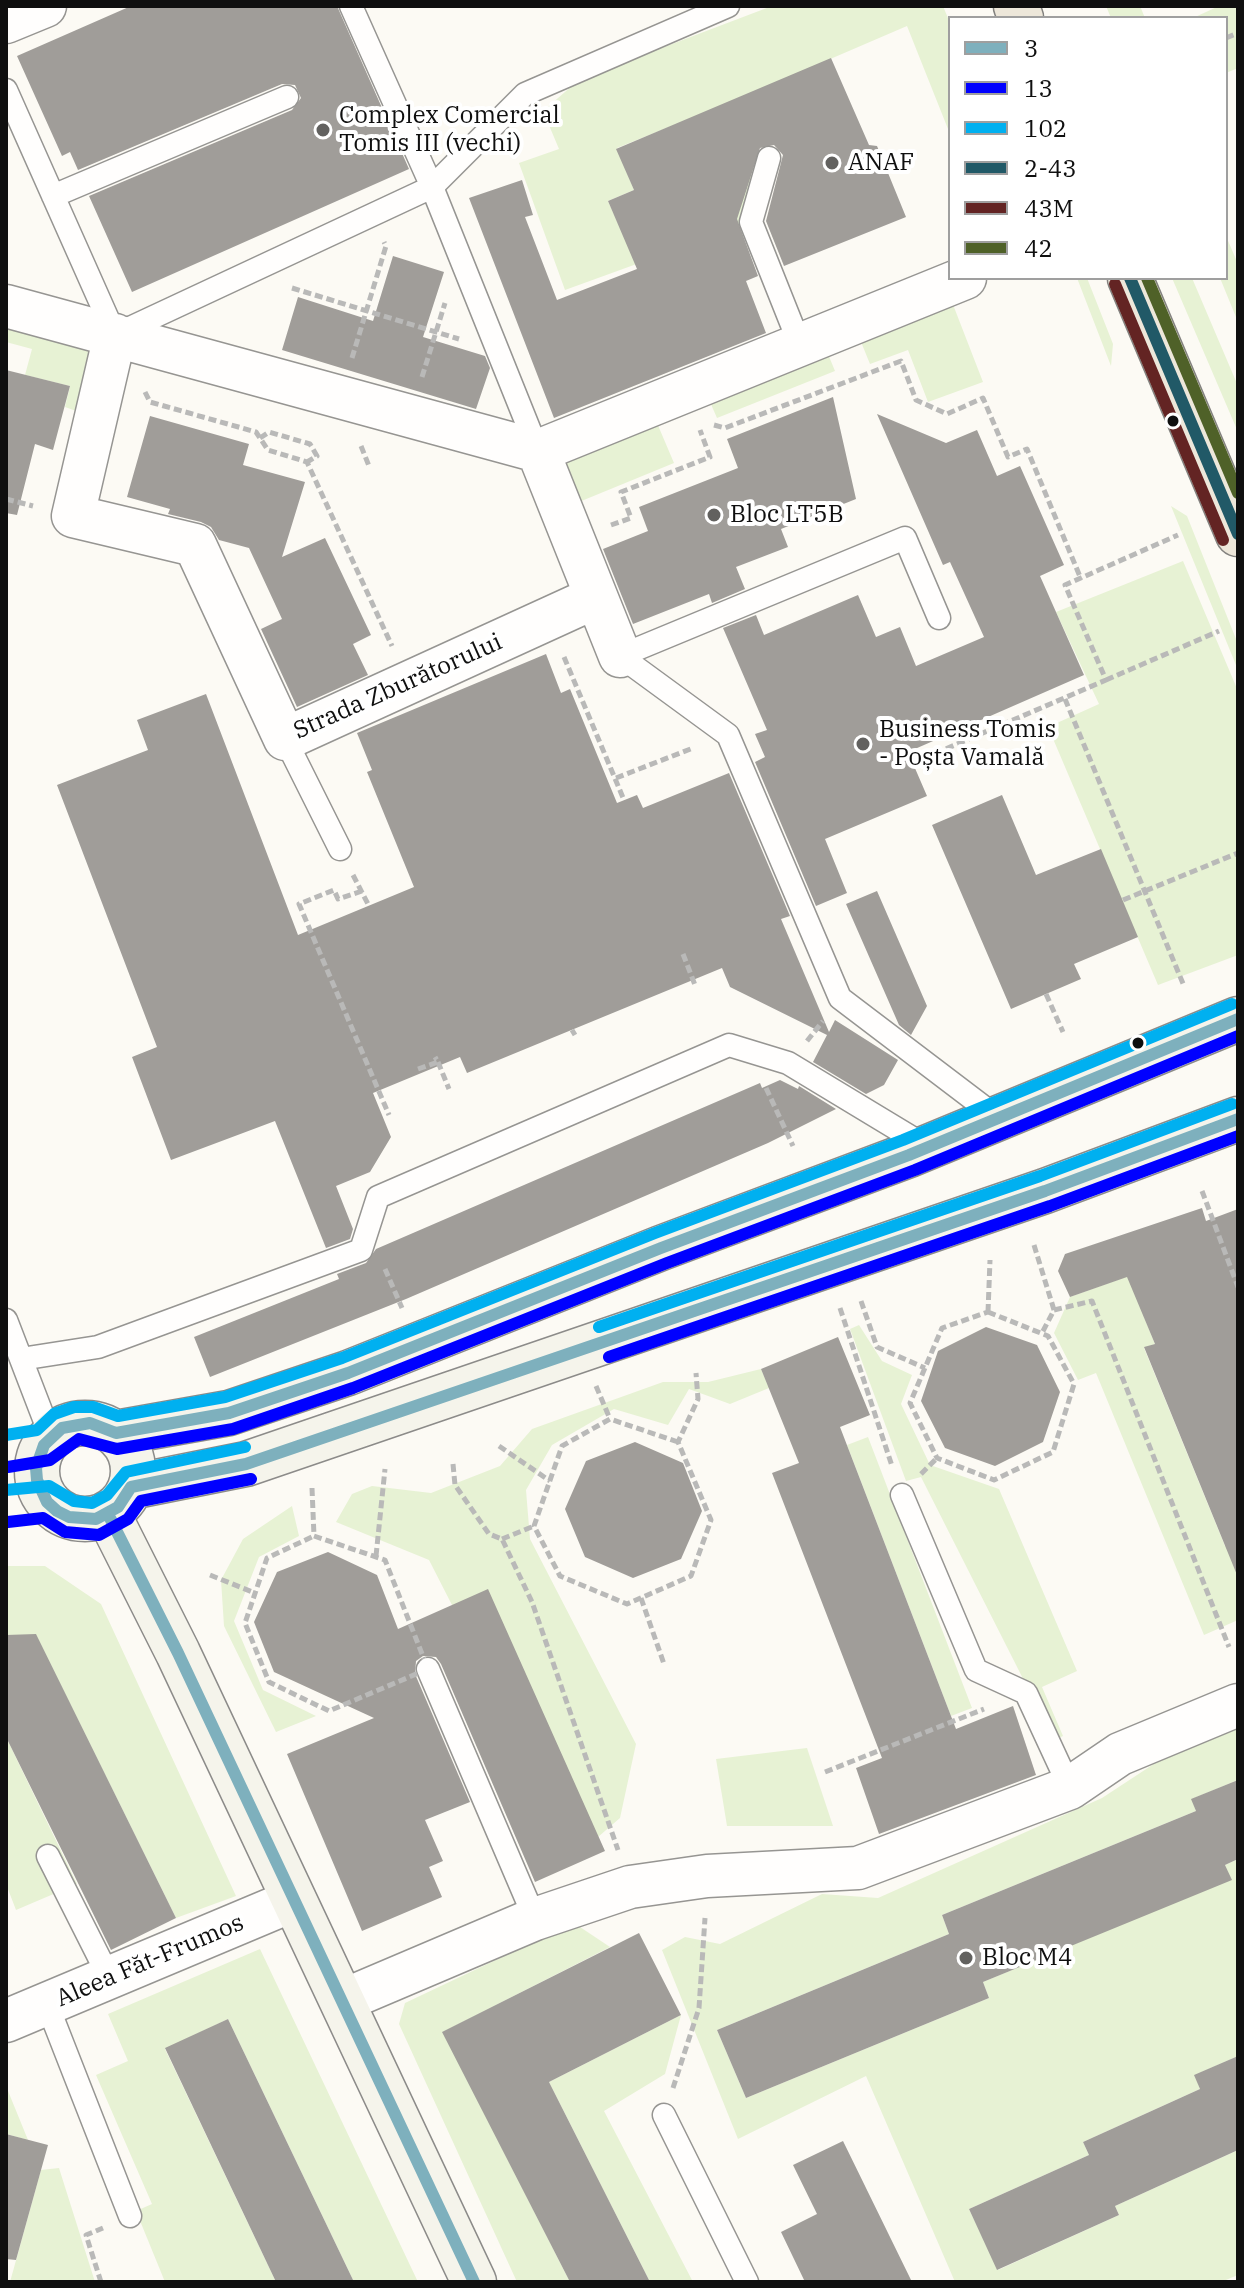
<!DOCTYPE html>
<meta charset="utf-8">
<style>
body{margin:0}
#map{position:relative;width:1244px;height:2288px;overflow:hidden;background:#fcfaf4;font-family:"IBM Plex Serif",serif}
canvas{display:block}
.frame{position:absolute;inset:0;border:8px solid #0f0f0f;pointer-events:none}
.legend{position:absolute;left:948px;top:16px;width:280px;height:264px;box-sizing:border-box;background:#fff;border:2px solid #9f9f9f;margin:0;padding:10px 14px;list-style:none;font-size:24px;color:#0f0f0f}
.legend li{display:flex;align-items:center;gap:16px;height:40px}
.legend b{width:40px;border:2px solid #9f9f9f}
</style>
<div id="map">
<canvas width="1244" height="2288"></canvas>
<div class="frame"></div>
<ul class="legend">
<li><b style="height:10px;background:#7eb0bd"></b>3</li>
<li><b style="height:10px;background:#00f"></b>13</li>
<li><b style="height:10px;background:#00b0f0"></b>102</li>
<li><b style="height:10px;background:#215967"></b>2-43</li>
<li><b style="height:10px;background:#632423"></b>43M</li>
<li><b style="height:10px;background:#4f6128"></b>42</li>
</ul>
</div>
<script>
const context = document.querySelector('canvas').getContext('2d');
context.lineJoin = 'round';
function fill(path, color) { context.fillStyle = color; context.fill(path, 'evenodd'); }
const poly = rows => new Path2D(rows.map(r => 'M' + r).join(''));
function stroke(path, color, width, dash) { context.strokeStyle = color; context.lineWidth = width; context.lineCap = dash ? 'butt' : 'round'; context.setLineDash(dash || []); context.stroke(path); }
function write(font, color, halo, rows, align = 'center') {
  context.font = font + ' "IBM Plex Serif",serif'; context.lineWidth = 8; context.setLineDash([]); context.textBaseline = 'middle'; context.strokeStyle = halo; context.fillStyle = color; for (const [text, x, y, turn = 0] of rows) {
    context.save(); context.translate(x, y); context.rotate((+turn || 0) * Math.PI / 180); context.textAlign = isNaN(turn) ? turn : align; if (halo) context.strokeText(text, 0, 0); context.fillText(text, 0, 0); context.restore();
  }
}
const green = poly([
 [772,6,943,6,950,23,950,134,907,26,721,106,752,178,744,225,565,290,519,163,559,149,543,111,580,79],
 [689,119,621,230,608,201,634,190,617,148],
 [1106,6,1140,6,1145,18,1111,18],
 [1219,6,1238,6,1238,68,1226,73,1226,18,1193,18],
 [1226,236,1238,264,1238,322,1220,278,1226,278],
 [1077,278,1087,278,1113,344,1111,366],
 [1172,278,1192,278,1238,386,1238,432],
 [952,302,983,382,928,402,908,350,870,364,859,337],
 [6,322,82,341,92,358,79,412,65,407,70,386,25,375,32,349,6,342],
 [828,354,835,371,717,418,710,402],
 [657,423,674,463,579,502,562,461],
 [1171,506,1187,516,1238,644,1238,670],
 [1183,561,1238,691,1238,955,1158,985,1048,727,1099,704,1056,612],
 [1238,1236,1238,1360,1220,1317,1144,1317,1155,1344,1144,1348,1225,1546,1236,1542,1238,1548,1238,1620,1204,1635,1096,1373,1078,1380,1054,1333,1070,1297],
 [859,1325,882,1361,912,1375,901,1404,930,1465,999,1489,1077,1671,1042,1687,1063,1736,1054,1740,921,1477,906,1481,850,1329],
 [761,1369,769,1388,730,1404,689,1389,668,1425,614,1409,552,1445,526,1490,530,1539,636,1744,620,1818,598,1837,452,1605,429,1560,336,1522,352,1494,372,1486,431,1493,500,1466,532,1429,663,1382,708,1382],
 [868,1437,972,1708,951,1716,847,1445],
 [292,1506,299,1536,259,1557,234,1621,263,1690,316,1716,276,1732,224,1626,221,1580,243,1539],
 [6,1566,45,1566,101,1604,236,1896,176,1918,36,1635,6,1635],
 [1238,1727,1238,1780,1192,1799,1196,1811,942,1915,949,1934,717,2030,746,2098,989,1998,983,1982,1231,1879,1225,1865,1238,1859,1238,2056,1195,2075,1200,2089,1083,2142,1089,2155,969,2209,998,2270,1119,2215,1115,2206,1236,2151,1238,2132,1238,2275,1221,2282,955,2282,866,2076,738,2139,662,1950,685,1937,720,1944,822,1894,878,1898,1102,1798,1166,1756],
 [6,1737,77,1884,16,1910,6,1884],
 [807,1748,833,1826,727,1826,716,1759],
 [574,1923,610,1947,443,2032,570,2282,517,2282,399,2024,405,2003],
 [260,1949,418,2282,354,2282,228,2019,165,2049,276,2282,165,2282,136,2211,152,2204,96,2075,128,2061,108,2014],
 [681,2015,665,2074,604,2111,693,2282,650,2282,549,2082],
 [6,2086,28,2140,6,2134],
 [59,2168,95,2282,10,2282,41,2170]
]);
const building = poly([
 [131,6,337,6,409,169,132,292,89,196,292,110,301,98,295,85,282,84,78,170,70,152,62,156,17,56],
 [831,58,869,145,877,146,906,217,784,266,766,221,783,155,774,145,760,148,737,219,758,276,746,281,766,333,554,418,469,198,522,180,533,215,525,217,557,300,637,269,608,201,634,190,616,149],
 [393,256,444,272,423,337,485,356,490,368,476,409,282,350,298,297,373,321],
 [6,370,70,386,53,450,35,444,17,515,6,513],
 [833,397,856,499,781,529,788,547,736,567,745,589,712,603,709,594,633,624,603,549,648,531,639,507,738,468,727,439],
 [877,414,946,443,977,430,997,476,1020,466,1064,565,1040,576,1084,675,908,752,927,796,825,839,847,893,816,906,755,762,765,757,755,734,767,730,723,628,756,615,764,635,858,595,876,637,900,627,916,666,984,637,950,562,943,565],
 [150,416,249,444,243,465,305,482,282,557,325,538,371,635,353,644,368,675,297,707,261,629,282,619,249,548,219,540,211,527,201,522,168,514,170,509,127,497],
 [546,654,561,693,570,689,617,803,637,795,643,808,729,773,790,916,781,919,829,1032,835,1020,898,1060,884,1085,866,1094,813,1062,827,1035,730,987,722,968,467,1073,460,1057,373,1093,391,1137,370,1172,336,1186,353,1229,350,1239,326,1248,275,1121,171,1160,132,1057,157,1047,57,785,148,750,137,720,206,694,298,935,414,887,367,772,372,770,357,733],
 [1002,795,1036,875,1101,849,1138,937,1074,964,1081,979,1011,1009,932,825],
 [877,891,927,1006,911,1035,899,1025,846,904],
 [780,1080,798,1089,799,1086,836,1109,768,1143,406,1299,210,1377,194,1337,339,1279,337,1274,366,1263,376,1249,760,1083,762,1088],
 [1202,1208,1206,1221,1238,1209,1237,1575,1144,1347,1155,1344,1127,1277,1070,1297,1058,1271,1065,1254],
 [986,1327,1037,1345,1060,1392,1043,1442,995,1466,945,1448,921,1401,938,1351],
 [838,1337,870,1415,840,1427,956,1729,1013,1706,1036,1775,879,1834,856,1768,882,1758,772,1473,799,1463,761,1369],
 [635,1442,683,1463,702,1511,681,1559,633,1578,585,1557,565,1509,586,1461],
 [328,1552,377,1575,398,1629,488,1589,605,1851,535,1882,441,1664,436,1657,423,1656,416,1661,415,1674,470,1802,425,1820,443,1861,429,1867,442,1897,362,1931,287,1754,374,1718,274,1672,254,1622,277,1572],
 [36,1634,176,1918,111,1950,6,1737,6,1635],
 [1238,1780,1238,1859,1225,1865,1232,1880,983,1982,989,1998,746,2098,717,2030,949,1934,942,1915,1196,1811,1191,1799],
 [639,1933,681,2015,549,2082,650,2282,570,2282,442,2032],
 [228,2019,354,2282,276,2282,165,2048],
 [1238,2056,1238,2150,1115,2206,1119,2215,997,2270,969,2209,1089,2155,1083,2142,1200,2089,1194,2075],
 [6,2134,48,2145,16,2260,6,2259],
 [843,2141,912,2282,805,2282,781,2232,817,2214,793,2165]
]);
const path = poly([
 [1226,38,1238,33],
 [292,288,459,339],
 [352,358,386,246,384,242],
 [422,377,445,303],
 [145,392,150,402,256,432,268,450,307,462,392,646],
 [714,425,725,428,901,361,916,400,947,414,983,398,1008,457,1027,449,1081,579],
 [260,438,269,432,310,444,317,456,307,462],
 [361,446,369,466],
 [6,499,33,506],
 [611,525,631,518,621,492,710,457,700,430],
 [564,657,624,800],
 [1106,680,1219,631],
 [1065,699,1184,986],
 [913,763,1106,680,1065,585,1178,535],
 [616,778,693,748],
 [353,875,369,906],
 [362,891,338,899,334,890,299,904,389,1115],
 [1123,900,1238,853],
 [683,954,695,985],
 [1046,994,1063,1032],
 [572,1030,575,1035],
 [807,1041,823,1021],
 [438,1062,449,1089],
 [418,1069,438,1062,435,1057],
 [766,1088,793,1146],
 [1202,1191,1238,1287],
 [1034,1245,1054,1310,1042,1333],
 [385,1269,402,1308],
 [861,1301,877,1347,925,1368],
 [840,1308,892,1466],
 [1054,1310,1092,1301,1229,1647],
 [988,1312,1048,1336,1074,1384,1053,1452,994,1480,937,1458,910,1403,942,1328,988,1312],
 [988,1312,990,1260],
 [596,1386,610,1419],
 [678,1442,610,1419,562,1446,534,1526,560,1576,627,1604,691,1576,711,1520,678,1442,698,1399,696,1373],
 [499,1446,550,1481],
 [453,1464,455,1485,489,1534,502,1539,532,1602,618,1850],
 [921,1474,937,1458],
 [312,1488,314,1536],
 [314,1536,385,1560,428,1669,329,1711,269,1682,245,1623,267,1558,314,1536],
 [502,1539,534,1526],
 [376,1556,385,1469],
 [210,1575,255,1593],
 [641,1598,664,1664],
 [825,1772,984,1709],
 [673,2088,699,2008,705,1918],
 [101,2282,86,2235,103,2228]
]);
const lane = poly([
 [351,6,432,187,525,94,728,6],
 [6,90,115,335,432,187,538,451],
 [769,158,751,222,800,345],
 [53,196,287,97],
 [620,656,728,735,840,998,998,1118],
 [620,656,905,538,939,618],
 [285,739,340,849],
 [6,1320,51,1437],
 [21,1359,98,1347,361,1250,378,1197,729,1045,788,1063,927,1147],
 [902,1495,976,1670,1026,1693,1070,1788],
 [428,1669,535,1919],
 [48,1856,109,1977],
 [47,2004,130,2216],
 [664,2115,747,2282]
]);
const street = poly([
 [6,22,45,6],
 [6,306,538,451,965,278],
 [115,335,73,516,195,545,285,739,596,597],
 [538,451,620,656],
 [342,2001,535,1919,630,1887,707,1876,858,1868,1070,1788,1120,1754,1238,1705],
 [6,2021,294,1900]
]);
const secondary = poly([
 '37 1471a48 48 0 1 1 96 0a48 48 0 1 1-96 0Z',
 [116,1433,229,1413,348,1373,661,1248,909,1155,1238,1019],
 [131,1487,246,1464,1045,1191,1238,1119],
 [108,1514,178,1653,474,2282]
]);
const primary = poly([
 [1016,6,1021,18],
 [1130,278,1238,534]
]);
const bus1 = poly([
 [1238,1019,909,1155,661,1248,348,1373,229,1413,116,1433,90,1423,62,1428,44,1445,36,1468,37,1480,47,1502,57,1511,69,1517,96,1519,118,1507,131,1487,246,1464,1045,1191,1238,1119],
 [108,1514,178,1653,474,2282]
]);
const bus2 = poly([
 [609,1357,1050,1206,1238,1136],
 [8,1467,50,1460,79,1439,117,1449,233,1429,353,1388,667,1263,915,1170,1238,1036],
 [8,1522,43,1518,65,1532,99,1535,128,1519,141,1501,251,1479]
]);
const bus3 = poly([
 [599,1327,1040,1176,1232,1104],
 [6,1435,37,1430,54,1414,74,1407,93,1407,118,1416,225,1397,342,1358,655,1233,903,1140,1232,1004],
 [6,1490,49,1486,74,1501,92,1503,107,1495,126,1472,245,1447]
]);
const bus4 = poly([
 [1130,278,1238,534]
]);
const bus5 = poly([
 [1115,284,1223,540]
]);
const bus6 = poly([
 [1147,278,1238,493]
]);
const markers = [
 [323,130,8,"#62615f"],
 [832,163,8,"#62615f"],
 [1173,421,7,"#0f0f0f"],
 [714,515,8,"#62615f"],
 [863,744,8,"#62615f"],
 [1138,1043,7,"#0f0f0f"],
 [966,1958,8,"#62615f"]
];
const poiNames = [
 ["Complex Comercial",339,116],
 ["Tomis III (vechi)",339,144],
 ["ANAF",848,163],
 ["Bloc LT5B",730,515],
 ["Business Tomis",879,730],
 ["- Poșta Vamală",879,758],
 ["Bloc M4",982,1958]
];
const streetNames = [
 ["Strada Zburătorului",398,687,-24],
 ["Aleea Făt-Frumos",150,1961,-23]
];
fill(green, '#e7f2d4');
fill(building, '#a09d99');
stroke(lane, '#969592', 25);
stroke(street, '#969592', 45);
stroke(secondary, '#8c8b89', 47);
stroke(primary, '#83827f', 47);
stroke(path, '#b9b9b8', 5, [8, 4]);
stroke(lane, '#fffefd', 22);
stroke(street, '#fffefd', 42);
stroke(secondary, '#f5f4eb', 44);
stroke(primary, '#ede7da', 44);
stroke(bus1, '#7eb0bd', 12);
stroke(bus2, '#00f', 12);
stroke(bus3, '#00b0f0', 12);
stroke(bus4, '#215967', 12);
stroke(bus5, '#632423', 12);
stroke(bus6, '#4f6128', 12);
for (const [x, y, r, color] of markers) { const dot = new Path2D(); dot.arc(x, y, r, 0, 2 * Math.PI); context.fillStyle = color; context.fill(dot); stroke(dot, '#fff', 3); }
write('24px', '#0f0f0f', '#fff', poiNames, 'left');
write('24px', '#0f0f0f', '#fff', streetNames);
</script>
